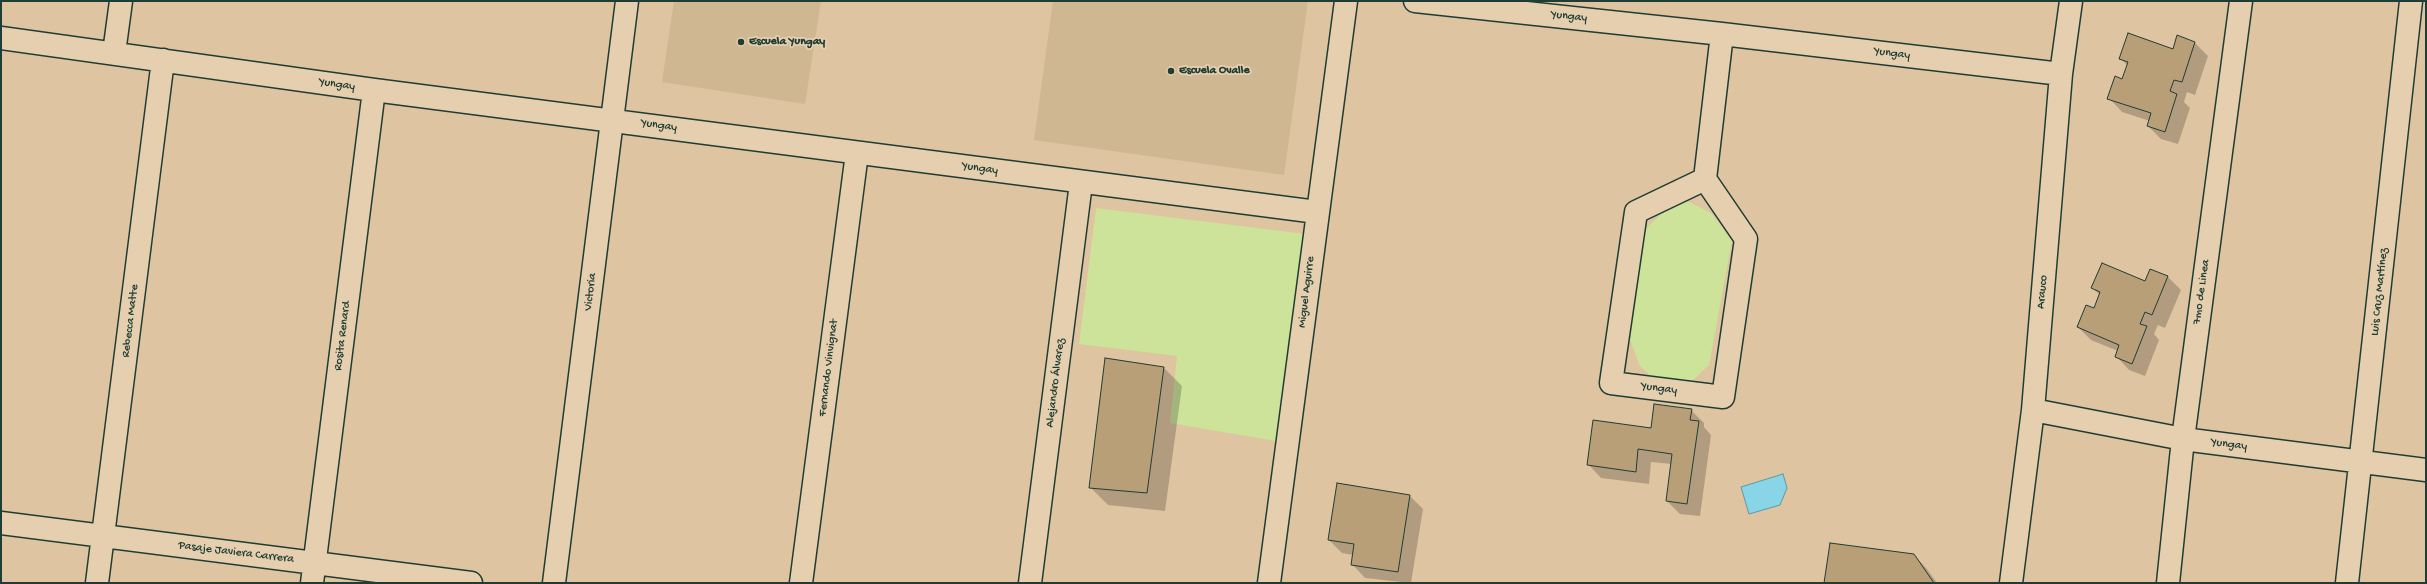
<!DOCTYPE html>
<meta charset="utf-8">
<style>
body{margin:0}
#map{position:relative;width:2427px;height:584px;overflow:hidden;background:#dec4a1;font-family:"Gochi Hand",sans-serif}
canvas{display:block}
.frame{position:absolute;inset:0;border:2px solid #1f3d34;pointer-events:none}
</style>
<div id="map">
<canvas width="2427" height="584"></canvas>
<div class="frame"></div>
</div>
<script>
const context = document.querySelector('canvas').getContext('2d');
context.lineJoin = 'round';
function fill(path, color) { context.fillStyle = color; context.fill(path, 'evenodd'); }
const poly = rows => new Path2D(rows.map(r => 'M' + r).join(''));
function stroke(path, color, width, dash) { context.strokeStyle = color; context.lineWidth = width; context.lineCap = dash ? 'butt' : 'round'; context.setLineDash(dash || []); context.stroke(path); }
function write(font, color, halo, rows, align = 'center') {
  context.font = font + ' "Gochi Hand",sans-serif'; context.lineWidth = 3.5; context.setLineDash([]); context.textBaseline = 'middle'; context.strokeStyle = halo; context.fillStyle = color; for (const [text, x, y, turn = 0] of rows) {
    context.save(); context.translate(x, y); context.rotate((+turn || 0) * Math.PI / 180); context.textAlign = isNaN(turn) ? turn : align; if (halo) context.strokeText(text, 0, 0); context.fillText(text, 0, 0); context.restore();
  }
}
const built = poly([
 [674,1,821,1,805,104,662,82],
 [1053,1,1308,1,1284,175,1034,140]
]);
const green = poly([
 [1687,201,1711,213,1732,241,1709,365,1691,382,1654,379,1640,366,1630,340,1645,230,1661,214],
 [1096,208,1313,235,1282,442,1170,423,1177,356,1079,344]
]);
const water = poly([
 [1783,474,1787,488,1780,505,1749,514,1741,487,1783,474]
]);
const shadow = poly([
 [2195,43,2208,56,2195,95,2187,92,2184,102,2190,108,2178,144,2161,139,2148,126,2150,121,2122,112,2109,98,2123,80,2128,66,2121,59,2173,50],
 [2167,276,2181,290,2165,328,2158,325,2154,334,2159,340,2145,376,2129,370,2116,356,2118,351,2091,340,2078,327,2094,310,2100,295,2092,288,2146,282],
 [1105,359,1164,368,1182,386,1165,511,1108,505,1090,487],
 [1691,410,1704,423,1704,427,1711,435,1700,516,1680,514,1667,501,1672,464,1651,462,1649,484,1601,478,1588,464],
 [1410,496,1423,509,1411,583,1365,578,1352,564,1353,555,1342,553,1329,540],
 [1914,555,1927,569,1937,583,1825,583]
]);
const building = poly([
 [2128,33,2173,49,2177,35,2195,42,2182,82,2174,80,2170,91,2177,94,2165,132,2147,126,2151,113,2107,99,2115,76,2122,79,2128,62,2119,59,2128,33],
 [2102,263,2145,281,2150,269,2168,276,2152,315,2145,312,2140,324,2147,326,2132,364,2115,357,2119,345,2077,327,2086,305,2094,308,2100,292,2091,288,2102,263],
 [1105,358,1164,367,1147,493,1089,488,1105,358],
 [1654,404,1692,409,1690,420,1699,421,1687,504,1666,501,1672,454,1638,449,1636,472,1587,465,1593,420,1651,428,1654,404],
 [1337,483,1410,495,1398,572,1351,565,1354,544,1328,540,1337,483],
 [1830,543,1914,554,1934,583,1824,583,1830,543]
]);
const minor = poly([
 [1415,1,1722,34,2061,74],
 [1,38,374,90,1317,212],
 [114,53,121,1],
 [1705,179,1636,212,1611,383,1723,397,1746,239,1705,179,1722,34],
 [2033,410,2183,439,2426,470],
 [1,523,471,583],
 [97,583,163,60],
 [312,583,374,90],
 [554,583,627,1],
 [801,583,857,153],
 [1030,583,1081,183],
 [1269,583,1346,1],
 [2011,583,2033,410,2061,74,2071,1],
 [2168,583,2183,439,2241,1],
 [2347,583,2411,1]
]);
const markers = [
 [741,42,4,"#1f3d34"],
 [1171,71,4,"#1f3d34"]
];
const streetNames = [
 ["Yungay",1569,17,6],
 ["Yungay",1892,54,7],
 ["Yungay",337,85,8],
 ["Yungay",659,126,8],
 ["Yungay",980,169,8],
 ["Victoria",591,292,-83],
 ["Miguel Aguirre",1307,292,-83],
 ["Arauco",2043,292,-85],
 ["7mo de Linea",2202,292,-82],
 ["Luis Cruz Martínez",2380,292,-84],
 ["Rebecca Matte",131,321,-83],
 ["Rosita Renard",343,336,-83],
 ["Fernando Vinvignat",829,368,-83],
 ["Alejandro Álvarez",1056,383,-83],
 ["Yungay",1659,389,7],
 ["Yungay",2229,445,7],
 ["Pasaje Javiera Carrera",236,553,7]
];
const poiNames = [
 ["Escuela Yungay",749,42],
 ["Escuela Ovalle",1179,71]
];
fill(built, '#cfb792');
fill(green, '#cce399');
fill(water, '#89d5e8');
stroke(water, '#5f98a0', 1);
fill(shadow, '#0003');
fill(building, '#b89f77');
stroke(building, '#1f3d34', 1);
stroke(minor, '#1f3d34', 25);
stroke(minor, '#e6cfaf', 22);
for (const [x, y, r, color] of markers) { const dot = new Path2D(); dot.arc(x, y, r, 0, 2 * Math.PI); context.fillStyle = color; context.fill(dot); stroke(dot, '#e6cfaf', 1.5); }
write('12px', '#1f3d34', '#e6cfaf', streetNames);
write('bold 12px', '#1f3d34', '#e6cfaf', poiNames, 'left');
</script>
